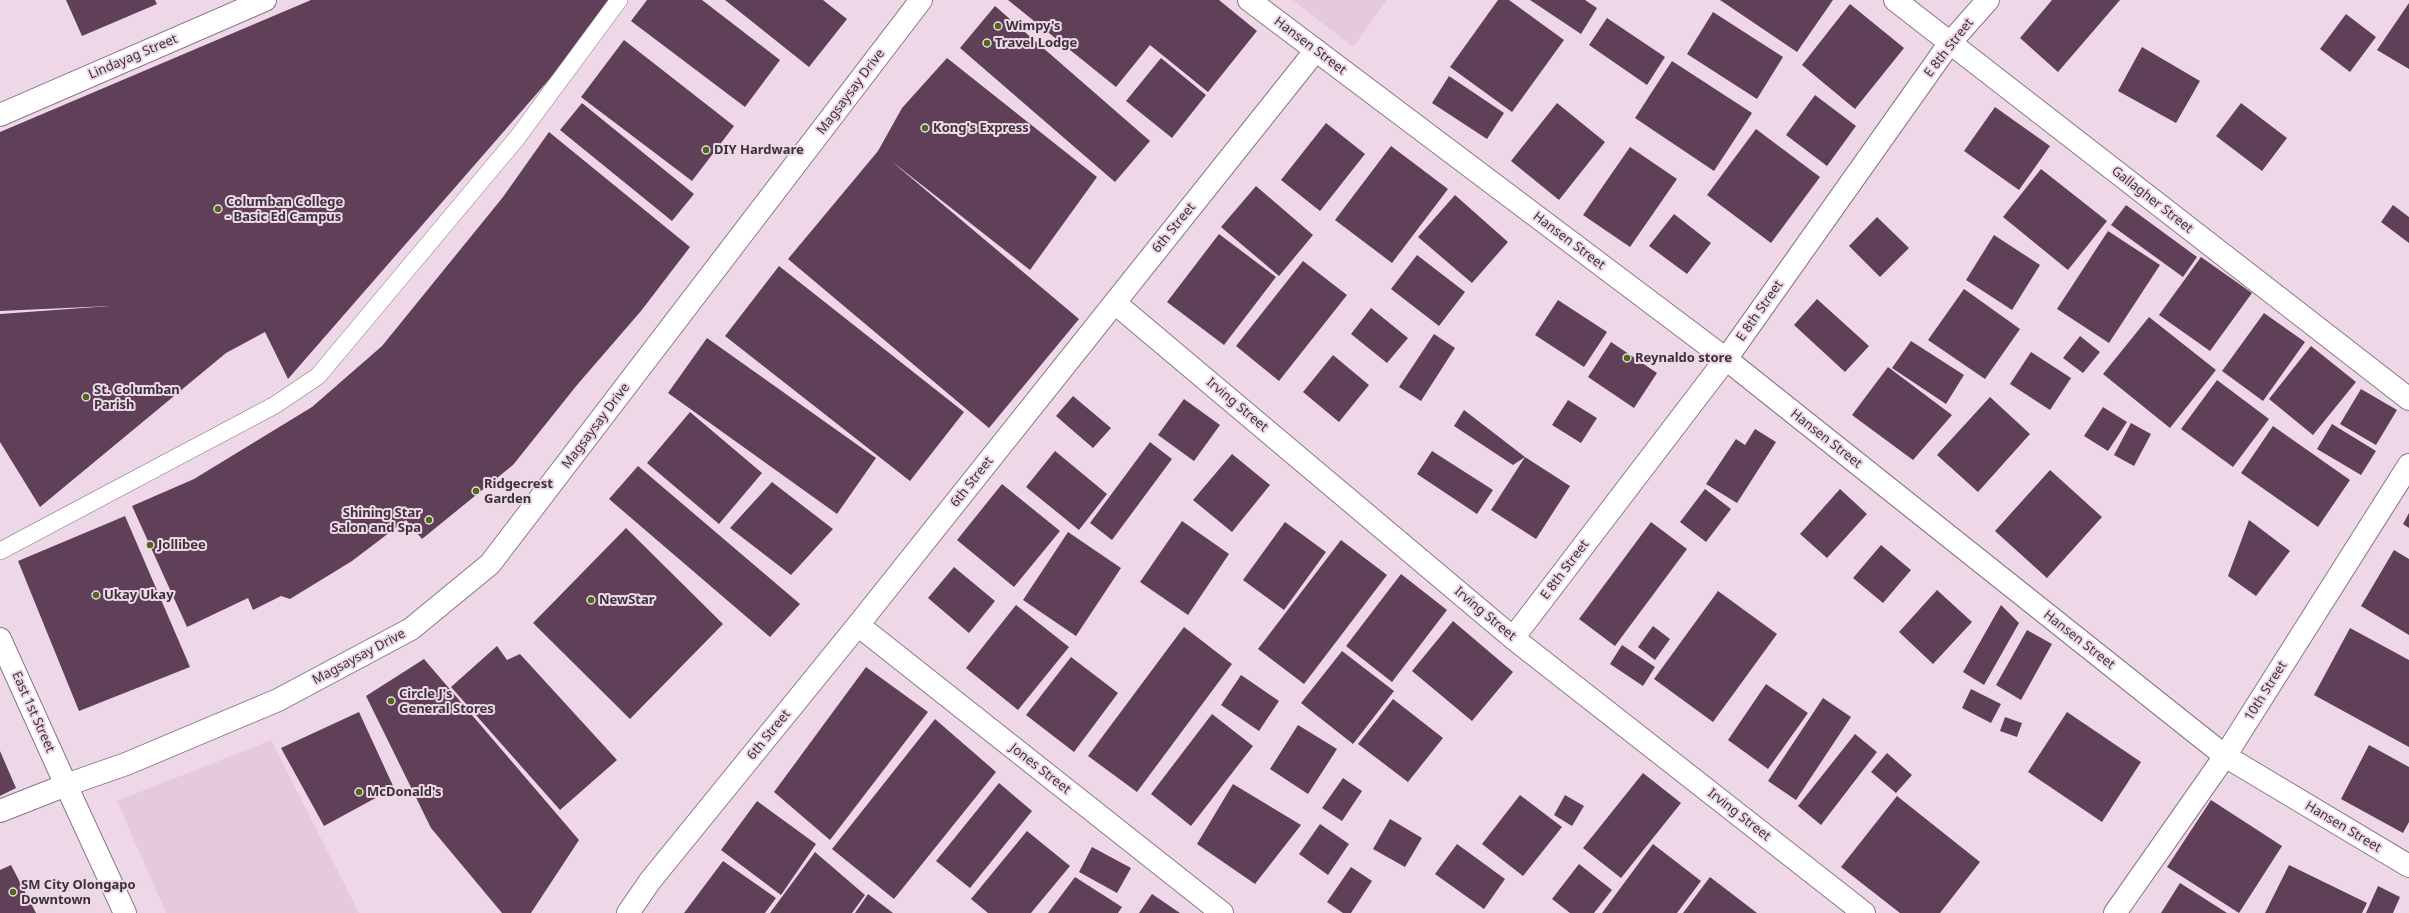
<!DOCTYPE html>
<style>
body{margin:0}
canvas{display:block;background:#eed8e7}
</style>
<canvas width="2409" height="913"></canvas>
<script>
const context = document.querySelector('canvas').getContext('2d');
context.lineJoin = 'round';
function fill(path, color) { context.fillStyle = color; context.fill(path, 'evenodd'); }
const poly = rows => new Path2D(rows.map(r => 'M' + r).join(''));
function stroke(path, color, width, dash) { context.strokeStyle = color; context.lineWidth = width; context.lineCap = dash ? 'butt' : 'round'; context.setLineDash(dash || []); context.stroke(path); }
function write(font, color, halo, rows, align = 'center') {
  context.font = font + ' "Noto Sans",sans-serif'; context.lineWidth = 4; context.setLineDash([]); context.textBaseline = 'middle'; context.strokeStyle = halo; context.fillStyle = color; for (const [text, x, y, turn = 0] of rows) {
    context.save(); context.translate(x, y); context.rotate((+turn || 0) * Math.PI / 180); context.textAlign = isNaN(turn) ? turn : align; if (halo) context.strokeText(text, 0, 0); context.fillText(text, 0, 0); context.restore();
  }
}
const built = poly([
 [1293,0,1387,0,1353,47],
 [271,740,359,913,166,913,117,801]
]);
const building = poly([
 [66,0,155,0,157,4,82,36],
 [311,0,611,0,594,28,288,379,265,332,226,353,40,507,0,442,0,314,110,306,0,311,0,132],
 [647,0,702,0,780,60,745,107,631,21],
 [725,0,823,0,847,19,809,67],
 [1008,0,1219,0,1257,31,1208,92,1150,45,1116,87],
 [1498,0,1509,0,1564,40,1512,112,1450,67],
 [1530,0,1585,0,1597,8,1581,34],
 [1720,0,1833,0,1797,52],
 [2052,0,2120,0,2058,72,2020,38],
 [2409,3,2409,69,2377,50],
 [1850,4,1904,48,1855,109,1802,65],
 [995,6,1150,141,1115,182,960,48],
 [1713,12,1783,57,1757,99,1687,54],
 [2346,14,2376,37,2350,72,2320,49],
 [1607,18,1665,57,1647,85,1589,45],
 [624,40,734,126,692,181,581,97],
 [2142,47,2200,81,2176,123,2118,91],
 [947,58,1097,177,1030,270,890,160,1079,319,989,428,788,259,878,151,902,108],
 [1161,58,1206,95,1172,138,1126,101],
 [1672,61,1752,113,1714,171,1635,118],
 [1449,76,1504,113,1487,139,1432,103],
 [1815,95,1856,126,1827,166,1786,135],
 [582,103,694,194,672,221,560,130],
 [1557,103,1605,142,1559,200,1511,161],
 [2241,103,2287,138,2262,171,2216,136],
 [1995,107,2050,146,2019,190,1964,151],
 [1326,123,1365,154,1320,211,1281,180],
 [1756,129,1820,177,1771,243,1707,195],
 [549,132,690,247,641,311,577,385,513,465,422,539,406,520,352,561,290,599,281,596,253,610,248,598,187,627,132,506,194,479,312,407,382,346,503,197],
 [1391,146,1448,189,1392,263,1335,220],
 [1630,147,1677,179,1630,247,1583,215],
 [2041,169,2107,221,2068,270,2003,217],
 [1256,186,1313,235,1279,276,1221,227],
 [1455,195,1508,242,1472,283,1418,237],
 [2126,205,2197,257,2183,277,2111,225],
 [2393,205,2409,217,2409,243,2381,222],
 [1674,214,1711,243,1687,274,1649,246],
 [1877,217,1909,248,1880,277,1849,246],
 [2108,231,2160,265,2109,343,2057,309],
 [1219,234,1276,277,1224,345,1167,302],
 [1994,235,2040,265,2012,310,1966,280],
 [1417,255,1465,292,1439,326,1391,289],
 [2201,257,2252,293,2210,351,2159,315],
 [1303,261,1347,295,1279,381,1236,346],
 [779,266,964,412,910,481,725,336],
 [1964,289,2020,329,1985,379,1928,340],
 [1817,299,1869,346,1845,372,1794,325],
 [1558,300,1607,332,1584,367,1535,335],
 [1371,308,1408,338,1387,363,1351,334],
 [2264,313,2305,342,2263,401,2222,371],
 [2149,317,2216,370,2170,428,2103,374],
 [1434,334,1455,348,1421,401,1399,387],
 [2080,336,2100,352,2083,373,2063,358],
 [707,338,876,458,837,514,668,393],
 [1911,341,1964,375,1946,404,1892,368],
 [1611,342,1657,373,1634,408,1588,377],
 [2311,346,2356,382,2313,435,2269,399],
 [2031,352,2071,378,2050,410,2010,384],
 [1333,355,1369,385,1339,422,1303,392],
 [1888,367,1952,415,1913,460,1852,415],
 [2217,380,2269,419,2233,467,2181,429],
 [2361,389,2397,410,2376,445,2340,424],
 [1073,396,1111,428,1093,448,1056,416],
 [1990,397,2030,434,1978,492,1937,455],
 [1184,399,1220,425,1194,461,1158,435],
 [1568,400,1597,418,1581,443,1552,425],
 [2103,407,2127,422,2108,451,2084,436],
 [1464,410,1525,457,1513,465,1454,426],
 [690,412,762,473,719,524,647,463],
 [2131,423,2151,434,2134,466,2114,455],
 [2332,424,2376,451,2361,475,2317,449],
 [2273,426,2350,480,2318,527,2241,473],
 [1755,429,1776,442,1737,503,1706,484,1736,439,1745,445],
 [1150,442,1172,459,1112,540,1090,523],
 [1055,451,1107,494,1079,530,1026,487],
 [1432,451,1493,490,1477,514,1417,474],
 [1232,454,1270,485,1232,532,1193,500],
 [1525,457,1570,486,1536,539,1491,510],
 [638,466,800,604,770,637,609,499],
 [2050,470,2102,517,2047,578,1995,531],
 [772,482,833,529,791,575,730,528],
 [1002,484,1060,531,1014,587,957,540],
 [1705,489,1731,509,1706,542,1680,522],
 [1840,489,1867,514,1827,558,1800,534],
 [2409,513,2409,528,2403,524],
 [125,516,190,667,79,711,18,561],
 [2249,520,2290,551,2256,596,2228,576],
 [1182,521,1229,554,1188,615,1140,582],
 [1285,522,1326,552,1284,610,1243,580],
 [1651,522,1687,549,1615,646,1579,619],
 [626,528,723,624,630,719,533,623],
 [1068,532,1121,568,1076,636,1023,600],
 [1341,540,1387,575,1304,684,1258,649],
 [1881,545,1911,570,1883,603,1853,578],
 [2394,550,2409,559,2409,635,2361,606],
 [954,567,995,601,969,633,928,598],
 [1401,574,1447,610,1392,682,1346,646],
 [1937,590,1972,622,1933,664,1899,632],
 [1718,591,1777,634,1713,722,1654,679],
 [1016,605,1069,647,1018,710,966,668],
 [2001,605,2019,623,1984,685,1963,672],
 [1453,621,1513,672,1472,721,1412,671],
 [1653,626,1670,639,1655,660,1638,647],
 [1184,627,1232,664,1137,792,1088,756],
 [2350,628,2409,660,2409,747,2314,695],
 [2027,630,2052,644,2021,700,1996,685],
 [1622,645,1655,667,1643,686,1610,664],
 [497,646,507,660,520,654,617,760,560,810,451,687],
 [1342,651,1394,691,1353,744,1301,703],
 [1071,657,1118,693,1074,752,1026,715],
 [424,659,579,840,531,913,502,913,431,828,366,696],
 [866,667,928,712,830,840,774,792],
 [1241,675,1279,701,1259,731,1221,705],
 [1766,684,1808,713,1768,769,1728,740],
 [1971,689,2001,704,1991,723,1962,708],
 [1823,698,1851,717,1796,800,1768,781],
 [1393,699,1443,738,1408,782,1358,744],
 [359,712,394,788,324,826,281,748],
 [2067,712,2141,762,2102,822,2028,772],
 [1212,714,1253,746,1191,826,1151,794],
 [2005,717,2022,723,2017,737,2000,731],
 [935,719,996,772,894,899,832,849],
 [1298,725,1337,749,1308,794,1270,769],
 [1855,734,1877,752,1821,825,1798,806],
 [2369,745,2409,767,2409,822,2403,833,2341,799],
 [0,751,16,788,0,796],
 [1887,753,1912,775,1896,793,1871,772],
 [1643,773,1681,803,1621,878,1583,848],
 [1343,778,1362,791,1342,821,1322,808],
 [999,783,1032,811,970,888,936,861],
 [1233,784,1301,825,1255,884,1197,844],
 [1520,795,1562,827,1523,876,1482,844],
 [1565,795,1584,806,1572,826,1554,815],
 [1897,796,1980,862,1940,913,1900,913,1841,867],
 [2211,800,2282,846,2239,913,2167,867],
 [757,801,816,844,781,895,721,850],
 [1390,819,1422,838,1405,867,1373,849],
 [1320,824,1349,844,1328,875,1299,854],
 [1027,831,1070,866,1031,913,988,913,971,899],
 [1457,844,1505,879,1484,909,1435,874],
 [1653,844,1701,881,1677,913,1602,913],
 [1092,847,1131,868,1117,893,1079,872],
 [815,852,865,895,852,913,770,913],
 [723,861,776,898,765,913,684,913],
 [1579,864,1612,890,1594,913,1570,913,1552,899],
 [11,865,36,913,0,913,0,870],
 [2289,865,2367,903,2362,913,2265,913],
 [1351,867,1372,881,1351,913,1343,913,1327,902],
 [1075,877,1122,907,1118,913,1048,913],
 [1710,877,1757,913,1683,913],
 [2180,883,2227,913,2161,913],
 [2378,886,2400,897,2393,913,2366,913],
 [868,894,893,913,855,913],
 [1152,894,1180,913,1139,913]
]);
const lane = poly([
 [0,551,275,405,318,376,517,138,619,0]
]);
const street = poly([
 [1249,0,1726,359,2225,756,2409,866],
 [1895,0,2409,399],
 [0,115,265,0],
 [1115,303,1513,638,1864,913],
 [858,625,1222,913],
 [1513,638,1726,359,1949,44,1988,0],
 [628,913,650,881,858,625,1316,50],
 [2115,913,2225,756,2409,465]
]);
const secondary = poly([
 [0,811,66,785,125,913]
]);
const primary = poly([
 [0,639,66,785,126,764,278,700,411,629,490,564,921,0]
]);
const markers = [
 [998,26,4,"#4e691b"],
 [987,43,4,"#4e691b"],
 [925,128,4,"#4e691b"],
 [706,150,4,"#4e691b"],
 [218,209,4,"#4e691b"],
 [1627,358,4,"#4e691b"],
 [86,397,4,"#4e691b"],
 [476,491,4,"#4e691b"],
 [429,520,4,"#4e691b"],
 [150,545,4,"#4e691b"],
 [96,595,4,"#4e691b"],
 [591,600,4,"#4e691b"],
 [391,701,4,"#4e691b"],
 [359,792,4,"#4e691b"],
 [13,892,4,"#4e691b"]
];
const poiNames = [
 ["Wimpy's",1006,26],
 ["Travel Lodge",995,43],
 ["Kong's Express",933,128],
 ["DIY Hardware",714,150],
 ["Columban College",226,202],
 ["- Basic Ed Campus",226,217],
 ["Reynaldo store",1635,358],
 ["St. Columban",94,390],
 ["Parish",94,405],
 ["Ridgecrest",484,484],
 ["Garden",484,499],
 ["Shining Star",421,513,"right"],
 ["Salon and Spa",421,528,"right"],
 ["Jollibee",158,545],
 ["Ukay Ukay",104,595],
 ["NewStar",599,600],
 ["Circle J's",399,694],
 ["General Stores",399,709],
 ["McDonald's",367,792],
 ["SM City Olongapo",21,885],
 ["Downtown",21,900]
];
const streetNames = [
 ["Hansen Street",1310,46,37],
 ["E 8th Street",1949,48,-52],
 ["Lindayag Street",133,57,-23],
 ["Magsaysay Drive",851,92,-53],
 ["Gallagher Street",2152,200,38],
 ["6th Street",1174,228,-51],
 ["Hansen Street",1569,241,37],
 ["E 8th Street",1760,311,-55],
 ["Irving Street",1237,405,40],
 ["Magsaysay Drive",596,426,-53],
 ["Hansen Street",1826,439,38],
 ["6th Street",972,482,-52],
 ["E 8th Street",1565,570,-53],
 ["Irving Street",1485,614,40],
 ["Hansen Street",2079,640,38],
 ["Magsaysay Drive",359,657,-28],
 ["10th Street",2266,691,-58],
 ["East 1st Street",33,712,66],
 ["6th Street",769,735,-51],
 ["Jones Street",1040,769,38],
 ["Irving Street",1739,815,38],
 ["Hansen Street",2343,827,31]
];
fill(built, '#e6c9dd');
fill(building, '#604058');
stroke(lane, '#8a7684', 18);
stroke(street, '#8a7684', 24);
stroke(secondary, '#8a7684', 24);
stroke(primary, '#8a7684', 24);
stroke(lane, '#fff', 17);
stroke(street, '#fff', 22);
stroke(secondary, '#fff', 22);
stroke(primary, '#fff', 22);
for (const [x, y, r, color] of markers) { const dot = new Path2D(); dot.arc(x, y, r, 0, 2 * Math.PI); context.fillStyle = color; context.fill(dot); stroke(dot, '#eed8e7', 1.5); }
write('bold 13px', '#3b3238', '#eed8e7', poiNames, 'left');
write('13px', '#3b3238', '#eed8e7', streetNames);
</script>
